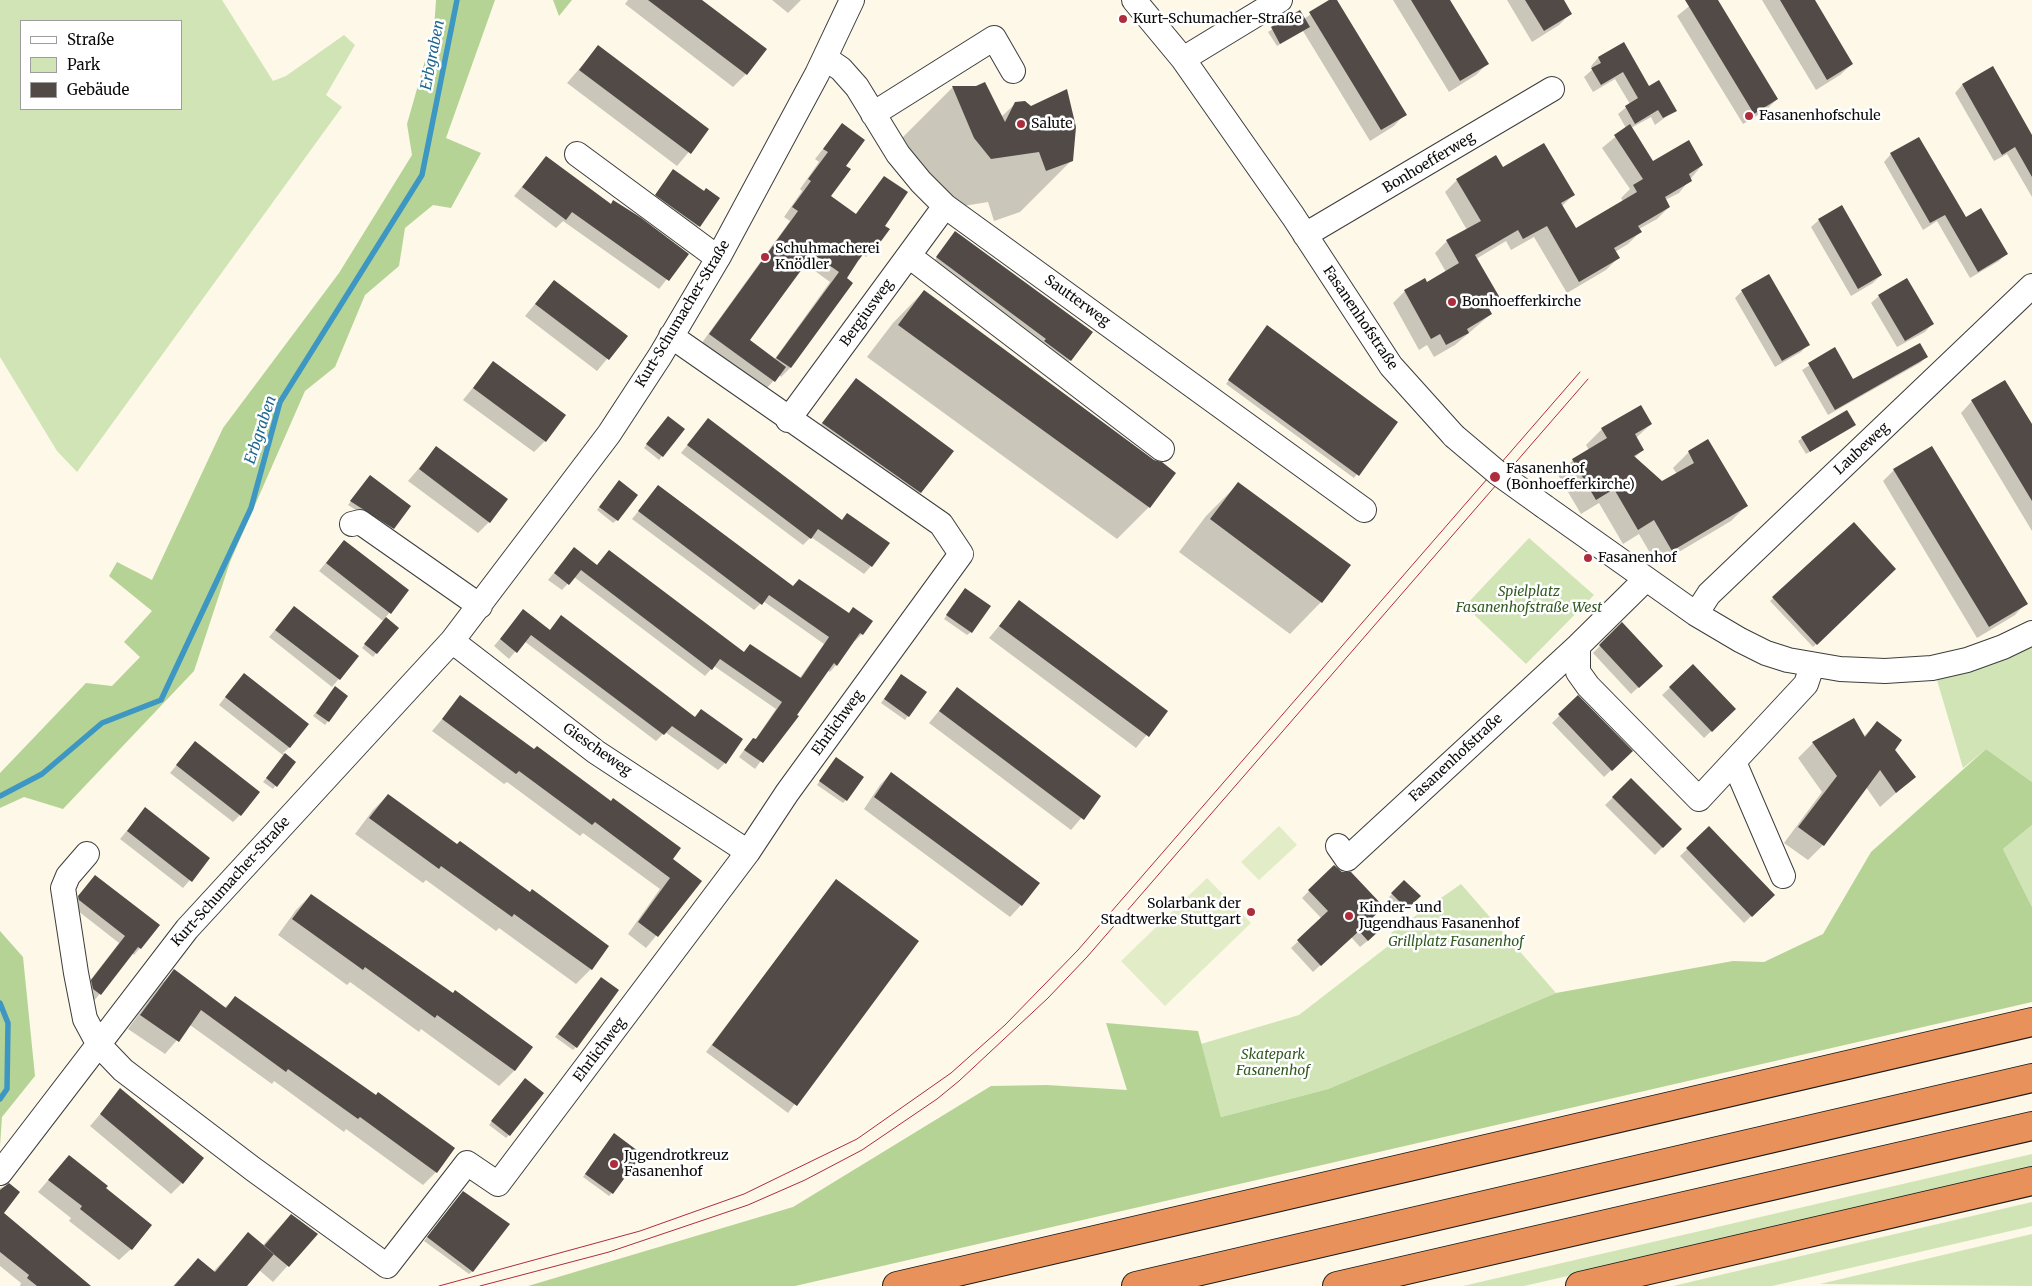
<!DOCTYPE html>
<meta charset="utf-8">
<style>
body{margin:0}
#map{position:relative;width:2032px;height:1286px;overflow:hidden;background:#fdf8e8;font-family:Merriweather,serif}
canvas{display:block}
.legend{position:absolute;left:20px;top:20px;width:162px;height:90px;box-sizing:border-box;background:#fff;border:1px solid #9d9d9d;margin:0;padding:6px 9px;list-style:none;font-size:15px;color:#0a0a0a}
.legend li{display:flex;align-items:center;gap:10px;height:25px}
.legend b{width:25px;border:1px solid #9d9d9d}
</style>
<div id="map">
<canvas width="2032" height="1286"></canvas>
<ul class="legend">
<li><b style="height:6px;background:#fff"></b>Straße</li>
<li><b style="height:14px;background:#d1e4b5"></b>Park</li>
<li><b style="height:14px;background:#514a47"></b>Gebäude</li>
</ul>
</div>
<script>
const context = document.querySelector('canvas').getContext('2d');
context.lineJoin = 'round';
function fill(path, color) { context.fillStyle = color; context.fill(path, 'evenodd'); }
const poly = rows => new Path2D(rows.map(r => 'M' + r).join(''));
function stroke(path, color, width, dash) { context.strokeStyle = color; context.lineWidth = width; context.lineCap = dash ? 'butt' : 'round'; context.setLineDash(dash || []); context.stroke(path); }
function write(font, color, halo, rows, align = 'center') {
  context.font = font + ' Merriweather,serif'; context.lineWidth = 5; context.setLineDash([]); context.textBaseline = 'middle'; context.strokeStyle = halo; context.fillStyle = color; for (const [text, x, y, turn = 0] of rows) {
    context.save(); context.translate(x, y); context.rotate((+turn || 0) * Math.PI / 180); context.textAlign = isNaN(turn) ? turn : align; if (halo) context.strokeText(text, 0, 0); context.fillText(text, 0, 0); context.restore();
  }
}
const green = poly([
 [0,0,222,0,273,81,286,76,344,35,355,45,326,95,342,107,77,472,57,451,0,357],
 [21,21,181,21,181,109,21,109],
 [1529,538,1594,595,1526,664,1465,606],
 [2032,639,2032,782,1986,749,1963,768,1937,680,1997,661],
 [2032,825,2032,907,2003,849],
 [1461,884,1556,993,1328,1089,1221,1117,1201,1044,1299,1015,1396,940,1391,933],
 [2032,1154,2032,1169,1524,1286,1463,1286],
 [2032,1202,2032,1226,1772,1286,1673,1286],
 [2032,1234,2032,1286,1820,1284]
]);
const forest = poly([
 [436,0,495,0,446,138,481,153,451,208,433,205,405,228,399,266,365,295,335,367,305,391,230,562,194,671,63,809,24,797,0,808,0,773,86,683,112,686,140,657,124,642,152,611,109,576,117,562,152,580,223,428,339,273,412,155,407,124,434,29],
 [553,0,572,0,559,16],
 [1986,749,2032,782,2032,825,2003,849,2032,907,2032,1002,795,1286,528,1286,793,1207,991,1086,1047,1085,1127,1090,1106,1023,1198,1031,1221,1117,1328,1089,1556,993,1733,961,1764,962,1823,934,1871,852],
 [0,931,23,957,35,1076,2,1117,0,1146]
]);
const pitch = poly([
 [1279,826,1297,845,1259,880,1241,862],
 [1207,878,1251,923,1165,1006,1121,961]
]);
const shadow = poly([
 [628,0,700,0,746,74,733,87,625,4],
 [772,0,801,0,788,13],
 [1331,0,1335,0,1405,114,1394,126,1370,141,1303,31,1277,46,1268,32,1300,12,1304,19],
 [1393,0,1448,0,1487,64,1476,75,1449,92],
 [1507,0,1562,0,1570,14,1559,25,1532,42],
 [1697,0,1717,0,1777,99,1766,110,1743,124,1677,16],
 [1762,0,1814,0,1852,64,1840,75,1816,90],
 [1623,44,1648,88,1675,110,1655,125,1651,117,1631,128,1652,163,1702,165,1679,193,1665,200,1669,207,1657,219,1639,229,1640,232,1628,244,1615,252,1618,258,1606,270,1567,293,1534,237,1511,250,1506,241,1476,259,1498,298,1488,309,1491,314,1455,345,1434,357,1427,345,1419,350,1393,303,1405,291,1426,283,1446,272,1435,253,1447,241,1467,230,1445,192,1457,180,1503,168,1573,195,1562,206,1575,230,1623,201,1621,198,1630,189,1602,148,1626,128,1618,114,1630,104,1615,79,1593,92,1584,77,1593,69,1591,66,1598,58],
 [598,47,708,129,677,166,567,83],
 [1992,68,2032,137,2032,197,2007,154,1994,161,1955,93,1962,85],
 [976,87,1001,117,1016,103,1031,107,1072,160,1020,212,994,221,988,202,939,210,902,138,952,88],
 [842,125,845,166,829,196,855,215,884,177,883,226,875,247,866,257,862,254,845,278,851,283,790,368,781,377,779,375,765,390,701,344,790,221,784,217,802,191,800,189,819,162,815,159],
 [804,263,830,282,774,360,748,341],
 [1891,154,1965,219,2006,254,1999,261,1970,278,1937,221,1923,230,1884,162],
 [546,158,610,205,687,254,659,289,563,221,556,228,514,196],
 [670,174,719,198,695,230,653,199],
 [1819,220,1881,275,1873,283,1851,296,1811,227],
 [952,236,1070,360,1067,364,1042,345,1044,343,934,261],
 [554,281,626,336,597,371,525,316],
 [924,291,1149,507,1117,539,867,357,893,323],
 [1742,291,1808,344,1801,352,1775,367,1735,298],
 [1879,296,1932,324,1925,332,1897,347,1871,303],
 [1264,330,1397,422,1354,478,1226,384],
 [1835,349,1853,380,1926,357,1920,363,1828,415,1802,370],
 [493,363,545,441,534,452,463,400],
 [853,383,952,451,917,496,819,427],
 [1972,401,2032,426,2032,531,1961,413],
 [1641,407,1651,424,1636,438,1643,450,1634,458,1662,482,1677,474,1673,468,1689,452,1708,441,1746,506,1731,521,1657,565,1639,534,1623,544,1599,503,1581,514,1558,475,1573,460,1589,450,1586,445,1602,429],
 [665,420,662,456,659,460,644,448],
 [708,420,871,566,864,574,811,537,803,545,681,453],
 [1854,425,1806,454,1798,441,1802,438],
 [437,447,489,522,478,533,408,481],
 [1894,470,2026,603,2015,615,1977,638,1883,481],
 [367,480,393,528,389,531,348,505],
 [1238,484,1321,602,1290,634,1179,552,1206,516],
 [616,485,617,520,613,523,597,510],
 [659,486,792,587,848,614,871,621,862,634,855,641,854,640,836,665,830,672,827,670,755,769,739,757,747,746,755,740,776,709,714,666,705,676,574,577,562,590,548,580,568,556,597,566,609,551,743,653,750,645,799,679,824,644,763,601,754,610,632,519],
 [1854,524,1894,569,1813,647,1770,601],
 [344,541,408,591,385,618,397,628,373,657,362,648,383,621,319,571],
 [965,589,971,632,967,635,944,619],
 [1019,602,1166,711,1136,748,989,638],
 [294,607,357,657,332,687,269,637],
 [523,611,549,631,561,617,694,718,701,711,725,763,718,770,665,732,656,741,524,641,509,659,494,646],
 [1622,624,1654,673,1631,694,1593,653],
 [1693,666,1734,709,1704,738,1662,695],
 [898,679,908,716,905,720,881,703],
 [237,682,290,747,283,753,295,762,273,789,263,782,284,756,219,705],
 [957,689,1100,796,1071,830,929,723],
 [332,691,347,696,325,725,313,716],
 [461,697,534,751,701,881,646,948,628,934,660,889,583,833,580,836,507,782,504,784,432,731],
 [1578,697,1631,751,1604,777,1552,723],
 [1877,723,1914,777,1880,807,1866,787,1823,845,1808,860,1784,843,1822,792,1798,758,1813,743,1864,736],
 [195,743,240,815,233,822,170,773],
 [833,762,846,800,843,803,817,785],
 [891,773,1021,905,1010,917,864,809,880,785],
 [1631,780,1680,829,1655,855,1605,805],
 [388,795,457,845,591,969,576,984,499,928,496,931,426,880,423,883,355,834,373,810],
 [145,809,209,858,183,888,120,839],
 [1709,828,1773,895,1744,923,1680,856],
 [95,876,140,948,134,955,132,953,94,1001,87,996,85,987,119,943,73,907,72,904],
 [836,881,917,941,788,1113,706,1052],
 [1404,882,1419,896,1403,912,1389,897],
 [1309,891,1369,920,1371,938,1360,947,1351,937,1313,972,1291,948,1322,919,1302,898],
 [311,895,381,946,383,944,452,995,531,1047,514,1071,499,1086,421,1029,419,1032,350,982,347,985,278,935,296,910],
 [175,971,224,1008,235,998,436,1172,423,1185,346,1129,344,1132,274,1081,272,1084,190,1025,165,1054,128,1029,161,984],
 [601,978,576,1047,573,1050,555,1037],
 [521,1083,509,1135,506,1138,489,1125],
 [121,1090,182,1183,171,1194,90,1126],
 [611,1138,612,1193,609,1196,583,1177],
 [69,1156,104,1189,131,1249,119,1260,69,1221,71,1218,38,1192],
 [8,1185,2,1213,90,1286,20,1286,21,1283,0,1266,0,1188],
 [459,1196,473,1271,469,1274,424,1241],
 [291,1215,316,1234,273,1282,259,1270,245,1286,173,1286,198,1259,213,1272,248,1234,262,1246]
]);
const stream = poly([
 [0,796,42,774,102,723,161,700,251,508,280,402,422,175,457,0],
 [0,1003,8,1023,7,1089,0,1099]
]);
const building = poly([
 [648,0,702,0,767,49,747,75],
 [1329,0,1337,0,1407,115,1381,130,1309,12],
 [1411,0,1450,0,1489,64,1460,81],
 [1525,0,1564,0,1572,14,1544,31],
 [1685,0,1718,0,1778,99,1754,114],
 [1780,0,1815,0,1853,64,1827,80],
 [1300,10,1310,27,1280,44,1271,27],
 [1624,42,1649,86,1659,80,1677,111,1663,118,1658,110,1635,124,1625,106,1638,98,1623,72,1601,85,1591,68,1601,63,1598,57],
 [598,45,709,129,691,154,579,70],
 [1993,66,2032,135,2032,177,2015,147,2002,155,1962,84],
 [985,82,1005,122,1015,102,1025,101,1031,106,1067,89,1076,127,1073,161,1046,171,1039,152,991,159,974,138,952,86,976,86],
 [842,123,865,140,846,166,851,169,831,196,856,214,884,176,908,192,885,226,890,229,876,248,871,244,858,261,847,278,853,283,791,368,776,358,839,272,813,254,750,340,786,367,775,382,709,334,798,211,792,207,811,181,808,179,828,152,823,149],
 [1630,124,1653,161,1689,140,1703,165,1689,174,1692,181,1665,197,1670,207,1638,226,1642,232,1614,248,1620,258,1579,282,1547,226,1523,239,1518,230,1475,255,1500,298,1487,305,1492,314,1467,329,1469,333,1446,345,1440,334,1431,339,1404,290,1425,278,1427,282,1459,263,1446,240,1481,221,1456,179,1496,155,1503,167,1544,143,1575,195,1561,203,1576,228,1637,192,1633,185,1643,179,1614,135],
 [1919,137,1966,217,1981,208,2008,254,1978,272,1945,215,1930,223,1890,153],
 [546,156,611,204,613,200,640,217,689,254,669,281,572,212,566,220,522,187],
 [673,169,704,191,706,188,720,198,700,227,655,195],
 [1842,205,1882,275,1858,289,1818,219],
 [955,231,1093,332,1071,361,1044,341,1046,339,936,257],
 [1769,274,1810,345,1782,361,1741,290],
 [1907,278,1934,324,1905,341,1878,295],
 [554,280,628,336,609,360,535,304],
 [924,290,1154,460,1162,462,1176,473,1150,508,898,325],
 [1267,325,1398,422,1359,476,1228,380],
 [1920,343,1928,357,1835,410,1808,363,1835,347,1853,379],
 [493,361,566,415,546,442,473,388],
 [856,378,954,451,921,493,822,423],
 [2005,380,2032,424,2032,501,1971,400],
 [1641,405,1652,424,1635,434,1644,450,1634,456,1662,481,1694,463,1688,451,1708,439,1748,506,1672,551,1654,520,1638,530,1614,489,1596,500,1572,459,1607,438,1601,428],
 [1847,410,1856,425,1810,452,1801,437],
 [668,416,685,429,663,457,646,444],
 [708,418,842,520,847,513,890,543,872,567,818,529,811,539,687,445],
 [436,446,508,499,490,523,419,469],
 [1932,446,2028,604,1989,627,1893,469],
 [370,475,411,506,394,529,350,501],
 [619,480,638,495,618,521,599,507],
 [1238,482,1351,565,1322,603,1210,519],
 [658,485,793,586,799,579,849,613,853,607,873,621,863,635,860,633,837,666,834,663,797,715,799,716,763,763,744,750,753,738,756,739,782,702,720,659,712,670,581,570,569,585,554,573,574,547,597,565,609,550,744,652,750,644,801,678,829,637,769,595,762,605,638,511],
 [1854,522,1896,569,1817,645,1772,597],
 [344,540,409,590,391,614,326,563],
 [965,588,991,606,972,633,946,615],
 [1019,600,1168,711,1149,737,999,626],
 [294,606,359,656,340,680,275,630],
 [523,609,550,630,561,615,695,717,701,709,743,739,726,764,672,726,664,735,531,635,517,653,500,639],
 [386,617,399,628,377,654,364,644],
 [1622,622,1663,666,1639,688,1599,645],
 [1693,664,1736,709,1712,732,1669,687],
 [244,673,309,724,290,748,225,697],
 [901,674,927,692,909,717,884,699],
 [335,686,348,696,329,722,316,713],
 [957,687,1101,796,1084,820,939,711],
 [460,695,534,749,537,746,611,801,613,798,681,848,673,859,702,881,658,937,638,922,670,878,595,822,592,825,519,771,516,774,442,719],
 [1578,695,1633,751,1612,771,1558,714],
 [1854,718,1865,737,1877,721,1902,740,1895,750,1916,777,1896,793,1880,770,1824,846,1798,827,1837,776,1812,742],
 [195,741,260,792,241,816,176,765],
 [285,753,296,762,277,787,266,778],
 [836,757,864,777,847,801,819,781],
 [891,772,1040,883,1022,906,874,797],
 [1631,778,1682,829,1663,848,1612,797],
 [388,794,457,844,460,841,530,892,532,889,609,946,592,970,514,914,512,917,441,866,439,869,369,818],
 [145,807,210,858,192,882,127,831],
 [1709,826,1775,895,1752,917,1686,848],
 [1334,865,1342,872,1351,872,1384,907,1370,920,1380,930,1368,941,1359,931,1321,966,1297,940,1328,911,1308,890],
 [95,875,160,925,141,949,138,947,101,995,93,989,91,980,125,936,79,900,78,896],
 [836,879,919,941,797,1106,712,1045],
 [1404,880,1421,896,1407,909,1391,893],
 [311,894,453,993,455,990,533,1047,515,1071,437,1015,435,1018,365,967,363,970,292,919],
 [174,969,226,1008,235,996,376,1095,378,1092,455,1148,437,1173,360,1117,358,1119,288,1069,286,1072,201,1010,179,1042,140,1015],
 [601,977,619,990,577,1048,558,1034],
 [525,1078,544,1093,510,1136,491,1121],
 [120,1088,204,1158,183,1184,100,1114],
 [614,1133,642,1154,613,1194,585,1174],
 [69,1155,108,1186,106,1188,152,1225,132,1250,80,1209,82,1206,48,1180],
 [9,1183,20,1192,4,1213,91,1286,37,1286,27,1278,29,1275,0,1252,0,1190],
 [463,1191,510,1224,473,1272,427,1237],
 [291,1214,318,1234,289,1267,264,1246],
 [248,1232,274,1254,247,1286,174,1286,198,1258,215,1272]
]);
const minor = poly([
 [1134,0,1183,59,1293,216,1391,366,1454,436],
 [825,58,841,69,857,87,898,154,921,182,945,206,1364,510],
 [1183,59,1280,0],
 [873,114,994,38,1013,71],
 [577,154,718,258],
 [1305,235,1552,89],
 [909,256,1162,449],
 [788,420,945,206],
 [1545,507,1696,614,1740,640,1766,653,1788,660,1840,669,1885,671,1932,668,1967,660,2003,647,2032,633],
 [352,524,360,522,480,606],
 [1645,580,1578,646,1578,672,1588,686,1699,799,1806,684,1812,666],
 [1696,614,1709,594,2032,286],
 [452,641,596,752,748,852],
 [1734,762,1783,876],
 [1338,846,1347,859,1578,646],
 [87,854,68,876,63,888,76,973,85,1019,99,1045,123,1070,253,1169,387,1266,467,1163,498,1184,748,852,787,793,961,554,941,524,671,336],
 [0,1173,187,929,452,641,609,434,660,356,718,258,817,74,852,0]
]);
const highway = poly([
 [897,1286,2032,1022],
 [1136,1286,2032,1078],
 [1337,1286,2032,1126],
 [1580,1286,2032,1181]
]);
const tram = poly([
 [439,1286,640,1231,744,1194,857,1139,951,1073,1005,1025,1078,950,1580,372],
 [480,1286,609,1252,748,1205,805,1180,862,1150,937,1099,959,1081,1048,998,1087,957,1588,379]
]);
const minorBridge = poly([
 [1454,436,1499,474,1545,507]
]);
const markers = [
 [1123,19,5,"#ae2d3d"],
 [1749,116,5,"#ae2d3d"],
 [1021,124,5,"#ae2d3d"],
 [765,257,5,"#ae2d3d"],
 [1452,302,5,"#ae2d3d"],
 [1495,477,6,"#ae2d3d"],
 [1588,558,5,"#ae2d3d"],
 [1251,912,5,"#ae2d3d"],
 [1349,916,5,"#ae2d3d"],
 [614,1164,5,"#ae2d3d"]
];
const poiNames = [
 ["Kurt-Schumacher-Straße",1133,19],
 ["Fasanenhofschule",1759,116],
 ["Salute",1031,124],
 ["Schuhmacherei",775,249],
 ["Knödler",775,265],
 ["Bonhoefferkirche",1462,302],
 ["Fasanenhof",1506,469],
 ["(Bonhoefferkirche)",1506,485],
 ["Fasanenhof",1598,558],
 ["Solarbank der",1241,904,"right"],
 ["Stadtwerke Stuttgart",1241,920,"right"],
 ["Kinder- und",1359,908],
 ["Jugendhaus Fasanenhof",1359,924],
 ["Jugendrotkreuz",624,1156],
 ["Fasanenhof",624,1172]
];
const streetNames = [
 ["Bonhoefferweg",1429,163,-31],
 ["Sautterweg",1077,301,36],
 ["Bergiusweg",867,313,-54],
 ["Kurt-Schumacher-Straße",683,314,-59],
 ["Fasanenhofstraße",1360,318,56],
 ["Laubeweg",1862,449,-43],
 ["Ehrlichweg",838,723,-54],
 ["Giescheweg",597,750,35],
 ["Fasanenhofstraße",1456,758,-43],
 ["Kurt-Schumacher-Straße",231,882,-48],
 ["Ehrlichweg",600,1050,-53]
];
const parkNames = [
 ["Spielplatz",1529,592],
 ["Fasanenhofstraße West",1529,608],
 ["Grillplatz Fasanenhof",1456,942],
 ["Skatepark",1273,1055],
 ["Fasanenhof",1273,1071]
];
const waterNames = [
 ["Erbgraben",433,55,-79],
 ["Erbgraben",261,430,-72]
];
fill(green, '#d1e4b5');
fill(forest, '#b6d396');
fill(pitch, '#e2ecc6');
fill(shadow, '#0003');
stroke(stream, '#3d97c2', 5.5);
fill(building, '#514a47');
stroke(minor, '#3d3d3d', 26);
stroke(highway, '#1b1b1b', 30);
stroke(minor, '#fff', 24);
stroke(highway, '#e9915a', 28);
stroke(tram, '#ae2d3d', 1);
stroke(minorBridge, '#3d3d3d', 26, []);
stroke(minorBridge, '#fff', 24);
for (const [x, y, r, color] of markers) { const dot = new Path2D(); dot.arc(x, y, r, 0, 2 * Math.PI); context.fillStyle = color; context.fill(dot); stroke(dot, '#fff', 2); }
write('14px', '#0a0a0a', '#fff', poiNames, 'left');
write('14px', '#0a0a0a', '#fff', streetNames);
write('italic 14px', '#315b20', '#fff', parkNames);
write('italic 15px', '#1e6790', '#fff', waterNames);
</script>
